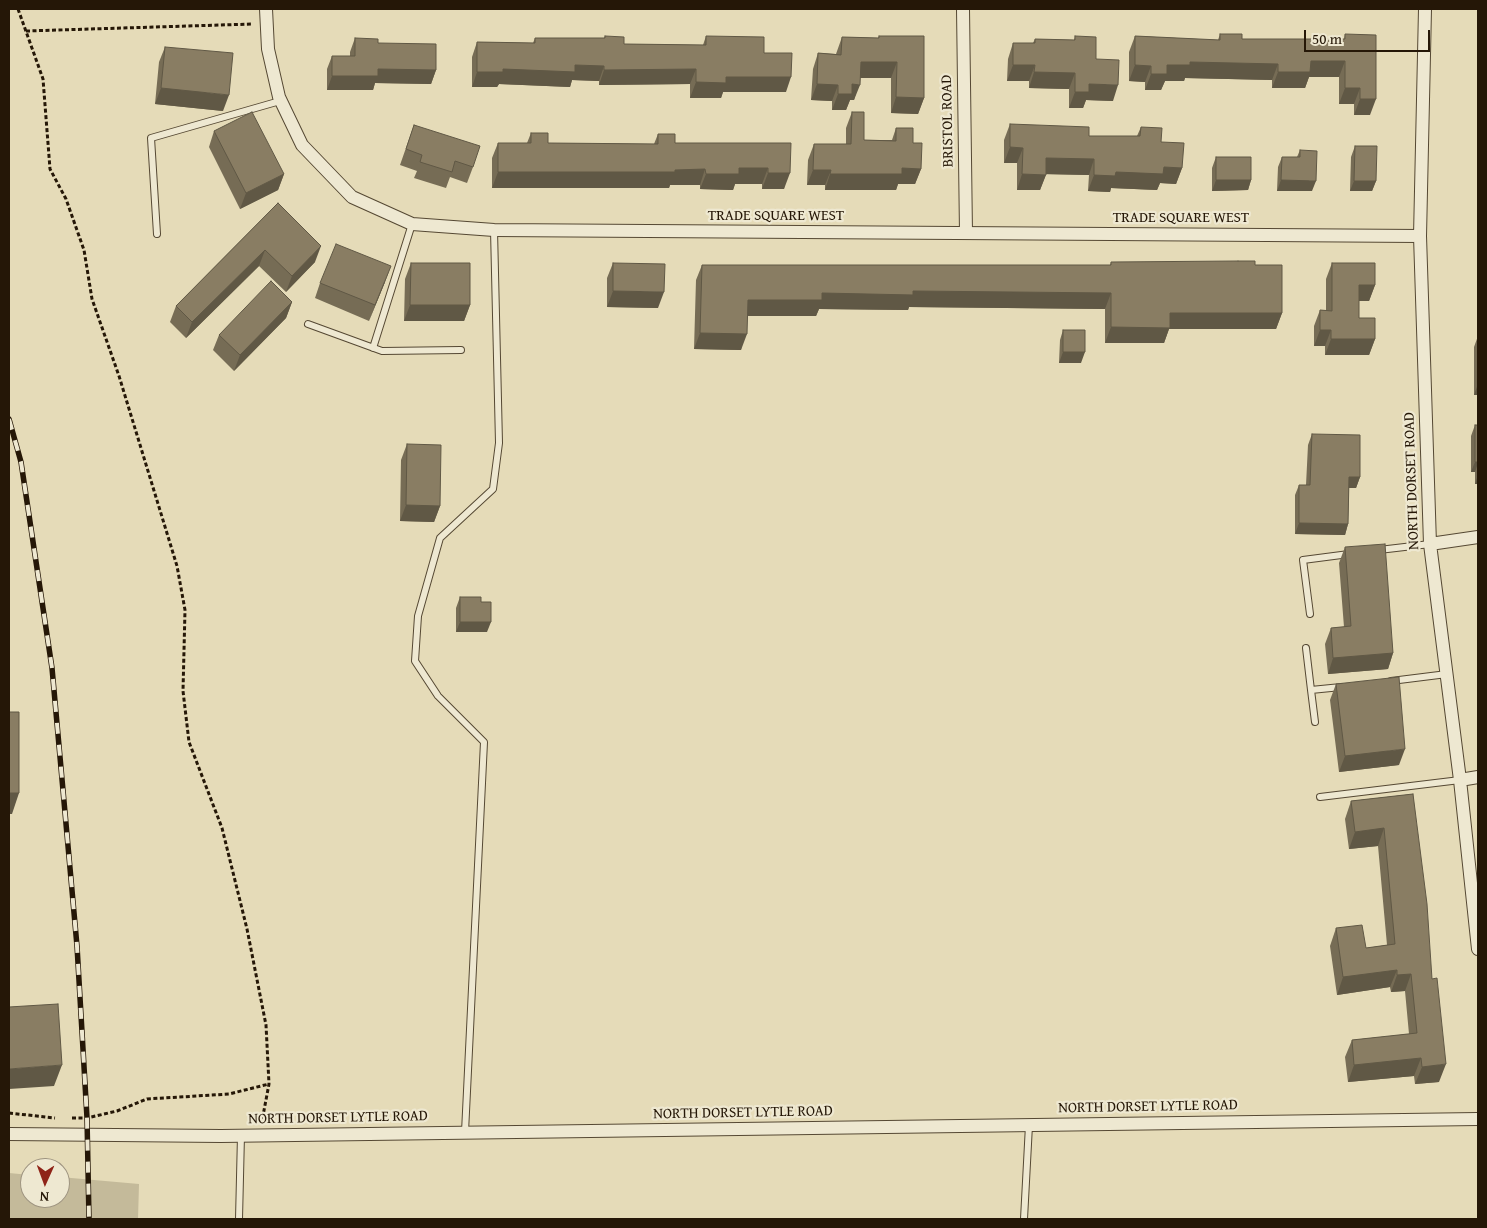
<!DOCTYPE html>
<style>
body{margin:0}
#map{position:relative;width:1487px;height:1228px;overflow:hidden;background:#e5dbb8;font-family:"Gentium Book Plus",serif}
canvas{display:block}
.frame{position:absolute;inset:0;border:10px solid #251707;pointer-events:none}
.north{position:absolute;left:20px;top:1158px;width:50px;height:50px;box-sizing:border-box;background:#eee8d1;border:1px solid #9e9480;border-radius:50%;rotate:182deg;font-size:14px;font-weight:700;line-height:20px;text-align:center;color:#251707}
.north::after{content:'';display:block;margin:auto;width:18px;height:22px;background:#8f2418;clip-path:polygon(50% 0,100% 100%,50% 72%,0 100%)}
.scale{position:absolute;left:1304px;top:30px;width:126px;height:22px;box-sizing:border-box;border:2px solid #251707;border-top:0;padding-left:6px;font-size:15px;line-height:18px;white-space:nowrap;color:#251707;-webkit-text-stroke:4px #eee8d1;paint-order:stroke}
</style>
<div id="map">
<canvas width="1487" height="1228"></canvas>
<div class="frame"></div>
<div class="north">N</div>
<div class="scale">50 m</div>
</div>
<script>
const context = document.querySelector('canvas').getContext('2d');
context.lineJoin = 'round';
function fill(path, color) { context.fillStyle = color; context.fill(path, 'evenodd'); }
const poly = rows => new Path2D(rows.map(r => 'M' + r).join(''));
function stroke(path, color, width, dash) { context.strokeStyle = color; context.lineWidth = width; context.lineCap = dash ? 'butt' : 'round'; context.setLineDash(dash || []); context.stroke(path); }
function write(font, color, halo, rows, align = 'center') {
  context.font = font + ' "Gentium Book Plus",serif'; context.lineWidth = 4.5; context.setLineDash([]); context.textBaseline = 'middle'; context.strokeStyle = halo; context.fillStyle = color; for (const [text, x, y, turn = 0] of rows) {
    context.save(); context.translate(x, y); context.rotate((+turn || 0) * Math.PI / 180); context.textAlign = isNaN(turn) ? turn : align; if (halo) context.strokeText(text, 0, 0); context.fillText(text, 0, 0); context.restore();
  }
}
const green = poly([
 [9,1173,30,1175,30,1198,60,1198,60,1177,139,1184,138,1219,9,1219]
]);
const path = poly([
 [18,9,43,79,50,169,66,199,84,250,92,299,119,376,177,566,185,610,183,691,189,742,222,828,247,929,266,1025,269,1084,262,1121],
 [26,31,253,24],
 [9,1113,55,1118],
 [72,1118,87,1118,117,1111,147,1099,229,1094,269,1084]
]);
const service = poly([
 [157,234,151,138,280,101],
 [308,324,382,351,461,350],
 [373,348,412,224],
 [1379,550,1430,544],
 [1310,614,1303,560,1349,554],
 [1306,648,1311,690],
 [1391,681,1447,674],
 [1315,722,1311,690,1341,687],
 [1320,797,1460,780],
 [465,1132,484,742,438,696,415,661,418,616,440,538,493,489,499,443,494,230],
 [239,1219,241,1135],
 [1024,1219,1029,1125]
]);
const minor = poly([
 [266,9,268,49,279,97,302,145,352,197,412,224,494,230,1420,236],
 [963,9,966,233],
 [1425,9,1420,236,1430,544,1460,780,1478,949],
 [1430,544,1478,537],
 [1460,780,1478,777],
 [9,1134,221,1136,1478,1119]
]);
const rail = poly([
 [9,419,21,462,52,668,77,946,87,1118,89,1219]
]);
const wall = poly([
 [1220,34,1242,39,1344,39,1345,34,1370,115,1354,115,1354,104,1339,104,1339,77,1309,77,1305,88,1272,88,1272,80,1185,78,1184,81,1165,81,1161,90,1145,90,1145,82,1129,81,1129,52,1135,36,1218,40],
 [605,36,624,44,703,45,706,36,764,53,786,92,723,92,721,98,690,98,690,84,599,85,599,81,572,80,570,87,499,84,497,87,472,87,472,57,477,42,533,43,535,38,604,38],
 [879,36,924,98,918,114,891,113,891,78,860,78,854,100,850,100,846,110,832,110,832,101,811,100,813,69,818,53,836,54,842,37,878,38],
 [1075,36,1096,59,1113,101,1086,100,1083,108,1069,108,1069,89,1029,88,1029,81,1007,81,1008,59,1013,43,1033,43,1035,39,1074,40],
 [355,38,378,43,436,70,431,84,375,83,373,90,327,90,327,69,332,56,350,56,350,52],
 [165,47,223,111,155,104,159,62],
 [852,112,864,140,892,140,896,128,913,143,921,169,915,184,898,184,896,190,825,190,825,185,807,185,808,160,814,144,846,144,846,128],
 [1010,124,1089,136,1137,136,1141,127,1161,142,1182,168,1176,184,1160,183,1157,190,1111,188,1110,192,1088,191,1089,175,1046,174,1040,190,1017,190,1017,163,1004,163,1004,140],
 [414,125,473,167,467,183,450,177,446,188,414,178,417,171,400,165],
 [214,131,284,174,278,190,240,209,209,147],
 [531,133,548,143,654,144,658,134,675,143,791,143,784,189,762,189,762,184,735,184,733,190,700,189,700,185,670,185,669,188,492,188,492,158,498,143,527,143],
 [1355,146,1376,181,1372,191,1350,191,1351,157],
 [1300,150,1312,191,1277,191,1278,167,1282,157,1297,157],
 [1216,157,1251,180,1248,190,1212,191,1212,168],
 [1478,164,1478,198,1477,198],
 [278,203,315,262,286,292,259,266,186,338,170,322,176,306],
 [1111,262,1255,265,1282,313,1276,329,1169,329,1164,343,1105,343,1105,309,909,307,908,310,819,309,816,316,747,316,741,350,694,349,696,280,702,265,1110,265],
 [411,263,470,305,464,321,404,321,405,279],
 [613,263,658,308,607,307,607,278],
 [1332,263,1375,285,1369,301,1359,301,1359,318,1375,339,1369,355,1325,355,1325,346,1314,346,1314,326,1320,310,1326,310,1326,279],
 [1478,274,1478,297,1477,297,1477,277],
 [385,282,369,321,315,298,320,283],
 [292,302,286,318,234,371,213,350,219,335],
 [1063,330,1081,363,1059,363,1060,340],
 [1478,336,1478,395,1474,395,1474,347],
 [1475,425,1478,425,1478,484,1475,484,1475,472,1471,472,1471,436],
 [1312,434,1360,477,1356,488,1349,488,1348,524,1345,535,1295,534,1295,495,1299,485,1306,485,1308,445],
 [407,444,440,506,434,522,400,521,401,460],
 [1345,547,1393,653,1388,669,1328,674,1325,644,1331,628,1344,627,1339,563],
 [460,597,481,602,487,632,456,632,456,608],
 [1336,684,1399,765,1339,772,1330,700],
 [1413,794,1439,1082,1415,1084,1414,1076,1348,1082,1345,1057,1352,1040,1409,1034,1405,991,1391,992,1390,987,1337,995,1330,946,1336,928,1366,948,1387,945,1378,846,1349,849,1345,819,1351,801]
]);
const shadedWall = poly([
 [1311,61,1345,61,1339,77,1309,77,1305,88,1272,88,1278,72],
 [861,62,897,62,891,78,855,78],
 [1190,62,1278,64,1272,80,1185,78,1184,81,1165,81,1161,90,1145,90,1151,74,1167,65],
 [575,65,604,66,599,81,572,80,570,87,499,84,497,87,472,87,477,72,503,69],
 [1013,65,1035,65,1029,81,1007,81],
 [1135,65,1151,66,1145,82,1129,81],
 [378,69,436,70,431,84,375,83,373,90,327,90,332,76],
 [696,69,690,84,599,85,604,70],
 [1034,72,1075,73,1069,89,1029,88],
 [726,77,791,77,786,92,723,92,721,98,690,98,696,82],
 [817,84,838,85,832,101,811,100],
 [852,84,860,85,854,100,850,100,846,110,832,110,838,94],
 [1089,84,1118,85,1113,101,1086,100,1083,108,1069,108,1075,92],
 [161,88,229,95,223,111,155,104],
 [1345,88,1360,88,1354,104,1339,104],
 [896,97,924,98,918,114,891,113],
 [1360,99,1376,99,1370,115,1354,115],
 [1010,147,1023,148,1017,163,1004,163],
 [1046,158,1094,159,1089,175,1040,174],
 [1164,167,1182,168,1176,184,1160,183,1157,190,1111,188,1110,192,1088,191,1094,175,1116,172],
 [739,168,768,168,762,184,735,184,733,190,700,189,706,174],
 [902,168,921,169,915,184,898,184,896,190,825,190,830,174],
 [705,169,700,185,670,185,669,188,492,188,498,172],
 [813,170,831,170,825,185,807,185],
 [768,173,790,173,784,189,762,189],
 [284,174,278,190,240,209,246,193],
 [1022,174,1046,175,1040,190,1017,190],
 [1216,180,1251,180,1248,190,1212,191],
 [1281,180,1316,181,1312,191,1277,191],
 [1354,181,1376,181,1372,191,1350,191],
 [321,246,315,262,286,292,292,276],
 [265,250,259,266,186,338,192,322],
 [391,266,385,282,369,321,375,305],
 [1359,285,1375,285,1369,301,1353,301],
 [613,291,664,292,658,308,607,307],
 [913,291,1111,293,1105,309,909,307,908,310,819,309,816,316,742,316,748,300,822,293],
 [292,302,286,318,234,371,240,355],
 [410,305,470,305,464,321,404,321],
 [1170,313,1282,313,1276,329,1169,329,1164,343,1105,343,1111,327],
 [1320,330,1331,330,1325,346,1314,346],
 [700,333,747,334,741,350,694,349],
 [1331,339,1375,339,1369,355,1325,355],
 [1063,352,1085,352,1081,363,1059,363],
 [1478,384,1478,395,1474,395],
 [1475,462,1478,462,1478,463,1475,472,1471,472],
 [1478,475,1478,484,1475,484],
 [1349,477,1360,477,1356,488,1345,488],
 [406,505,440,506,434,522,400,521],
 [1299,523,1348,524,1345,535,1295,534],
 [460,622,491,622,487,632,456,632],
 [1393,653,1388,669,1328,674,1333,658],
 [1405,749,1399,765,1339,772,1345,756],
 [9,793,19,793,12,814,9,814],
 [1384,828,1378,846,1349,849,1355,832],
 [1397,970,1390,987,1337,995,1343,977],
 [1411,974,1405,991,1391,992,1397,975],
 [1421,1058,1414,1076,1348,1082,1354,1065],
 [1446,1064,1439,1082,1415,1084,1422,1067],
 [62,1065,54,1086,9,1089,9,1069]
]);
const building = poly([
 [1220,34,1242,34,1242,39,1345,39,1345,34,1376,35,1376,99,1360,99,1360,88,1345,88,1345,61,1311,61,1310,72,1278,72,1278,64,1190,62,1190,65,1167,65,1167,74,1151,74,1151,66,1135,65,1135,36,1220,40,1220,34],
 [605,36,624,37,624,44,706,45,706,36,764,37,764,53,792,53,791,77,726,77,726,83,696,82,696,69,604,70,604,66,575,65,575,72,503,69,503,72,477,72,477,42,535,43,535,38,605,38,605,36],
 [879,36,924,36,924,98,896,97,897,62,861,62,860,85,852,84,852,94,838,94,838,85,817,84,818,53,841,55,842,37,879,38,879,36],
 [1075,36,1096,37,1096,59,1119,60,1118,85,1089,84,1089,92,1075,92,1075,73,1034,72,1035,65,1013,65,1013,43,1035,43,1035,39,1075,40,1075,36],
 [355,38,378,39,378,43,436,44,436,70,378,69,378,76,332,76,332,56,355,56,355,38],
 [165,47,233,53,229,95,161,88,165,47],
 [252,112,284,174,246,193,214,131,252,112],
 [852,112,864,112,864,140,896,141,896,128,913,128,913,143,922,143,921,169,902,168,902,174,830,174,831,170,813,170,814,144,851,144,852,112],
 [1010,124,1089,127,1089,136,1140,136,1141,127,1162,128,1161,142,1184,143,1182,168,1164,167,1163,174,1116,172,1115,176,1094,175,1094,159,1046,158,1046,175,1022,174,1023,148,1010,147,1010,124],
 [414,125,480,146,473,167,455,161,452,172,420,162,422,155,406,149,414,125],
 [531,133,548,133,548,143,658,144,658,134,675,134,675,143,791,143,790,173,768,173,768,168,739,168,739,174,706,174,705,169,675,170,675,172,498,172,498,143,531,143,531,133],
 [1355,146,1377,146,1376,181,1354,181,1355,146],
 [1300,150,1317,151,1316,181,1281,180,1282,157,1300,157,1300,150],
 [1216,157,1251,157,1251,180,1216,180,1216,157],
 [278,203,321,246,292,276,265,250,192,322,176,306,278,203],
 [336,244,391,266,375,305,320,283,336,244],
 [1238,261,1255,261,1255,265,1282,265,1282,313,1170,313,1170,328,1111,327,1111,293,913,291,913,295,822,293,822,300,748,300,747,334,700,333,702,265,1111,265,1111,262,1238,261],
 [411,263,470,263,470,305,410,305,411,263],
 [613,263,665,264,664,292,613,291,613,263],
 [1332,263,1375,263,1375,285,1359,285,1359,318,1375,318,1375,339,1331,339,1331,330,1320,330,1320,310,1332,311,1332,263],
 [271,281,292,302,240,355,219,335,271,281],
 [1063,330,1085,330,1085,352,1063,352,1063,330],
 [1475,425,1478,425,1478,462,1475,462,1475,425],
 [1312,434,1360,435,1360,477,1349,477,1348,524,1299,523,1299,485,1310,485,1312,434],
 [407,444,441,445,440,506,406,505,407,444],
 [1385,544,1393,653,1333,658,1331,628,1351,626,1345,547,1385,544],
 [460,597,481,597,481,602,491,602,491,622,460,622,460,597],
 [1399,677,1405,749,1345,756,1336,684,1399,677],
 [9,712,19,712,19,793,9,793,9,712],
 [1413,794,1427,904,1432,979,1437,978,1446,1064,1422,1067,1421,1058,1354,1065,1352,1040,1417,1033,1411,974,1397,975,1397,970,1343,977,1336,928,1362,925,1366,948,1395,944,1384,828,1355,832,1351,801,1413,794],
 [58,1004,62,1065,9,1069,9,1007,58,1004]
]);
const streetNames = [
 ["BRISTOL ROAD",948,121,-91],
 ["TRADE SQUARE WEST",776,216],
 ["TRADE SQUARE WEST",1181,218],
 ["NORTH DORSET ROAD",1412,481,-92],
 ["NORTH DORSET LYTLE ROAD",1148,1107,-1],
 ["NORTH DORSET LYTLE ROAD",743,1113,-1],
 ["NORTH DORSET LYTLE ROAD",338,1118,-1]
];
fill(green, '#c4ba9a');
stroke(service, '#554833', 8);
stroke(minor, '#554833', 14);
stroke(path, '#251707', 3, [4, 2.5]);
stroke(service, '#eee8d1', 6);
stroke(minor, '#eee8d1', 12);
stroke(rail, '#251707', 5.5);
stroke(rail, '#eee8d1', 4, [11]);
fill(wall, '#766c55');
fill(shadedWall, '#605845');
fill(building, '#897d63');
stroke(building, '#605845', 1);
write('15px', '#251707', '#eee8d1', streetNames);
</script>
